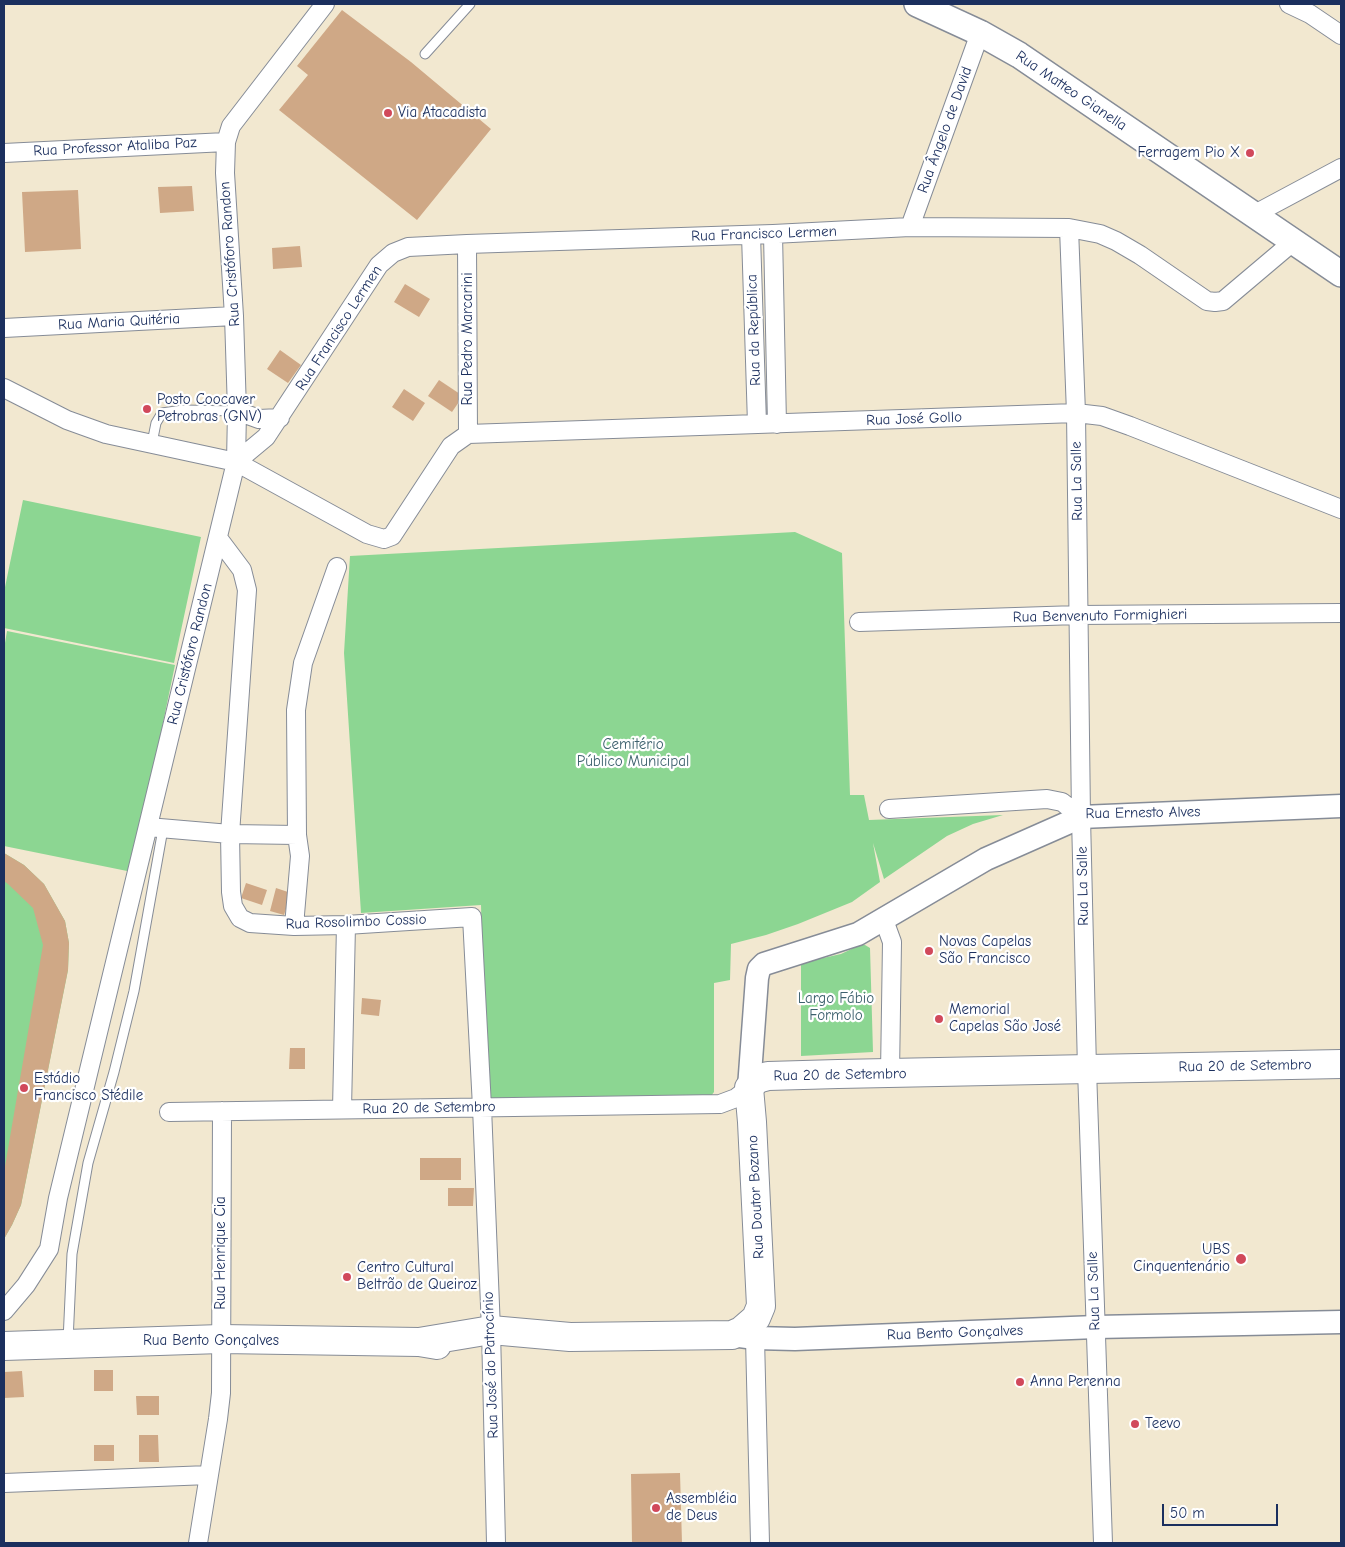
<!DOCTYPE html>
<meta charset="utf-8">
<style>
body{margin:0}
#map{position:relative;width:1345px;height:1547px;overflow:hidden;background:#f2e8d0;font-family:"Comic Neue",sans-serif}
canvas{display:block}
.frame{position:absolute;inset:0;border:5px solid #1b2f5e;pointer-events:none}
.scale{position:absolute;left:1162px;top:1504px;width:116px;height:22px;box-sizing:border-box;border:2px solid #1b2f5e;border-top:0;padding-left:6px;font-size:15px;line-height:18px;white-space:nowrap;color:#1b2f5e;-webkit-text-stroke:4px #fff;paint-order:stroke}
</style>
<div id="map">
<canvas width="1345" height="1547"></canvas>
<div class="frame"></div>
<div class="scale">50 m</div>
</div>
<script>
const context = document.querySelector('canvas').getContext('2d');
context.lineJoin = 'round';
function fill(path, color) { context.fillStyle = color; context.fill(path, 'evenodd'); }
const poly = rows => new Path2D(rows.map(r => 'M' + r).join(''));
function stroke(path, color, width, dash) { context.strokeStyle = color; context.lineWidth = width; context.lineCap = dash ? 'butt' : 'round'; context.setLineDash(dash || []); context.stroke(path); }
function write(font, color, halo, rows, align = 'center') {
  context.font = font + ' "Comic Neue",sans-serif'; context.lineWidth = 4.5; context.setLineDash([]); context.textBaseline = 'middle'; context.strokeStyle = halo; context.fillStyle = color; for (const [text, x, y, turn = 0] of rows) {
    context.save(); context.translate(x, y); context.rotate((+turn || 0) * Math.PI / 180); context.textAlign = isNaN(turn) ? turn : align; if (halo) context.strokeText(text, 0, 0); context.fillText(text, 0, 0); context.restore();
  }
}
const green = poly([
 [23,500,201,537,174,663,4,628,4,592],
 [795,532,842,553,850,795,864,795,869,820,1003,815,973,824,947,836,884,879,873,843,880,882,852,902,798,924,766,935,731,944,730,980,714,983,714,1092,711,1096,486,1099,481,905,361,913,344,653,350,556],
 [7,631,175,665,132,872,4,846,4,649],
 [4,853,24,865,44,884,65,921,69,943,68,970,21,1205,12,1225,4,1239],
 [860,945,865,945,870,948,873,1052,801,1056,801,963,841,954]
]);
const building = poly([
 [342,10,411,62,491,129,417,220,279,110,308,75,297,66],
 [192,186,194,211,160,213,158,187],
 [78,190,81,249,25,252,22,192],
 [300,246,302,267,273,269,272,248],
 [405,284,430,299,419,317,394,302],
 [280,350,301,365,288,383,267,369],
 [439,380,463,396,452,412,428,396],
 [404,389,425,403,413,421,392,407],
 [4,853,24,865,44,884,65,921,69,943,68,970,21,1205,12,1225,4,1239,4,1172,43,945,33,908,8,884,4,881],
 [246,883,267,890,262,905,241,898],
 [276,888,291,893,284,915,270,911],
 [362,998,381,1000,379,1016,361,1014],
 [290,1048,305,1048,305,1069,289,1069],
 [420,1158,461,1158,461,1180,420,1180],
 [448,1188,474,1188,473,1206,448,1206],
 [94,1370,113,1370,113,1391,94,1391],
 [22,1371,24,1397,4,1398,4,1372],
 [136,1396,159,1396,159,1415,137,1415],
 [139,1435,158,1435,159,1462,139,1462],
 [94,1445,114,1445,114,1461,94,1461],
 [680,1473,682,1543,632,1543,631,1474]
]);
const service = poly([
 [425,54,470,4],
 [152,443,156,423,162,413,183,410,237,411],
 [68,1341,72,1254,88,1163,114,1072,134,991,163,829]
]);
const minor = poly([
 [1289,4,1310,14,1341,35],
 [4,153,226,142],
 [1255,214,1341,168],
 [910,227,980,33],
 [1069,228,1076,413,1081,817,1087,1069,1103,1543],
 [773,234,777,424],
 [751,235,757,424],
 [467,244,468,434],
 [4,328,234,316],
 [4,388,67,420,106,434,236,462,367,534,384,539,392,536,451,446,468,434],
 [237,411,259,419,280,418],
 [468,434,1076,413,1102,416,1130,426,1341,509],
 [236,462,266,437,379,265,393,253,408,247,467,244,773,234,910,227,1069,228,1100,234,1116,241,1140,255,1207,301,1215,302,1223,301,1294,241],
 [218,538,242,570,247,590,230,834,231,892,233,906,240,918,250,923,294,926,346,925,472,917,482,1107,491,1330,496,1543],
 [859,622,1078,615,1341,613],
 [889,809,1047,799,1062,802,1081,817],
 [148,827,230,834,297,835],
 [884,920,892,942,890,1073],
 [294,926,300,856,297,835,296,710,303,663,337,567],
 [342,1109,346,925],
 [169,1112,720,1104,736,1098,749,1088],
 [4,1311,26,1285,49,1249,58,1198,236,462,237,411,234,316,225,173,226,142,231,126,325,4],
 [755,1338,760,1543],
 [4,1483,209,1475],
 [198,1543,218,1419,221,1393,222,1111]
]);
const tertiary = poly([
 [749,1088,757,978,759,969,764,964,858,934,986,859,1081,817,1341,806],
 [732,1335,755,1338,795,1339,1096,1327,1341,1322]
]);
const secondary = poly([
 [917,4,980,33,1019,55,1341,274]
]);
const primary = poly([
 [419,1342,491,1330,570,1337,732,1335,741,1331,756,1318,761,1306,752,1122,749,1088,757,1079,768,1076,838,1074,1341,1064],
 [4,1346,221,1339,419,1342,437,1345]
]);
const markers = [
 [388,113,5,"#d1495b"],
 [1250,153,5,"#d1495b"],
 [147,409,5,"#d1495b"],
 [929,951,5,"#d1495b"],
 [939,1019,5,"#d1495b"],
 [24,1088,5,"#d1495b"],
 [1241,1259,6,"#d1495b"],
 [347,1277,5,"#d1495b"],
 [1020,1382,5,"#d1495b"],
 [1135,1424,5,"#d1495b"],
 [656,1508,5,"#d1495b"]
];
const streetNames = [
 ["Rua Matteo Gianella",1071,91,34],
 ["Rua Ângelo de David",945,130,-70],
 ["Rua Professor Ataliba Paz",115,147,-3],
 ["Rua Francisco Lermen",764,234,-2],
 ["Rua Cristóforo Randon",230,254,-94],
 ["Rua Maria Quitéria",119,322,-3],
 ["Rua Francisco Lermen",339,328,-57],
 ["Rua da República",754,330,-92],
 ["Rua Pedro Marcarini",468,339,-90],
 ["Rua José Gollo",914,419,-2],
 ["Rua La Salle",1077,481,-91],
 ["Rua Benvenuto Formighieri",1100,616,-1],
 ["Rua Cristóforo Randon",190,654,-76],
 ["Rua Ernesto Alves",1143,813,-1],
 ["Rua La Salle",1083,886,-91],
 ["Rua Rosolimbo Cossio",356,922,-2],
 ["Rua 20 de Setembro",1245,1066,-1],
 ["Rua 20 de Setembro",840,1075,-1],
 ["Rua 20 de Setembro",429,1108,-1],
 ["Rua Doutor Bozano",756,1197,-93],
 ["Rua Henrique Cia",221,1253,-90],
 ["Rua La Salle",1094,1291,-92],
 ["Rua Bento Gonçalves",955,1333,-2],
 ["Rua Bento Gonçalves",211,1341],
 ["Rua José do Patrocínio",491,1365,-92]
];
const poiNames = [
 ["Via Atacadista",398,113],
 ["Ferragem Pio X",1240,153,"right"],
 ["Posto Coocaver",157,400],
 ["Petrobras (GNV)",157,417],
 ["Novas Capelas",939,942],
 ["São Francisco",939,959],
 ["Memorial",949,1010],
 ["Capelas São José",949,1027],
 ["Estádio",34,1079],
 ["Francisco Stédile",34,1096],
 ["UBS",1230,1250,"right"],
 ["Cinquentenário",1230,1267,"right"],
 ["Centro Cultural",357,1268],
 ["Beltrão de Queiroz",357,1285],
 ["Anna Perenna",1030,1382],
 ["Teevo",1145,1424],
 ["Assembléia",666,1499],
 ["de Deus",666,1516]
];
const parkNames = [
 ["Cemitério",633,745],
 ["Público Municipal",633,762],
 ["Largo Fábio",836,999],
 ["Formolo",836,1016]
];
fill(green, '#8cd692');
fill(building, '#cfa886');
stroke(service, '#868c97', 11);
stroke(minor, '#868c97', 20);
stroke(tertiary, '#868c97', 25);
stroke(secondary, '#868c97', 28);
stroke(primary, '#868c97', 30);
stroke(service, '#fff', 9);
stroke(minor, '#fff', 18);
stroke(tertiary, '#fff', 22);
stroke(secondary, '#fff', 25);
stroke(primary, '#fff', 28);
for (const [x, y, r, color] of markers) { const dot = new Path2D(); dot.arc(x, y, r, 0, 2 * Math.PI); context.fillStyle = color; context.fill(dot); stroke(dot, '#fff', 2); }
write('15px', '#1b2f5e', '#fff', streetNames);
write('15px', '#1b2f5e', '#fff', poiNames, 'left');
write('15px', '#3d616e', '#fff', parkNames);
</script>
